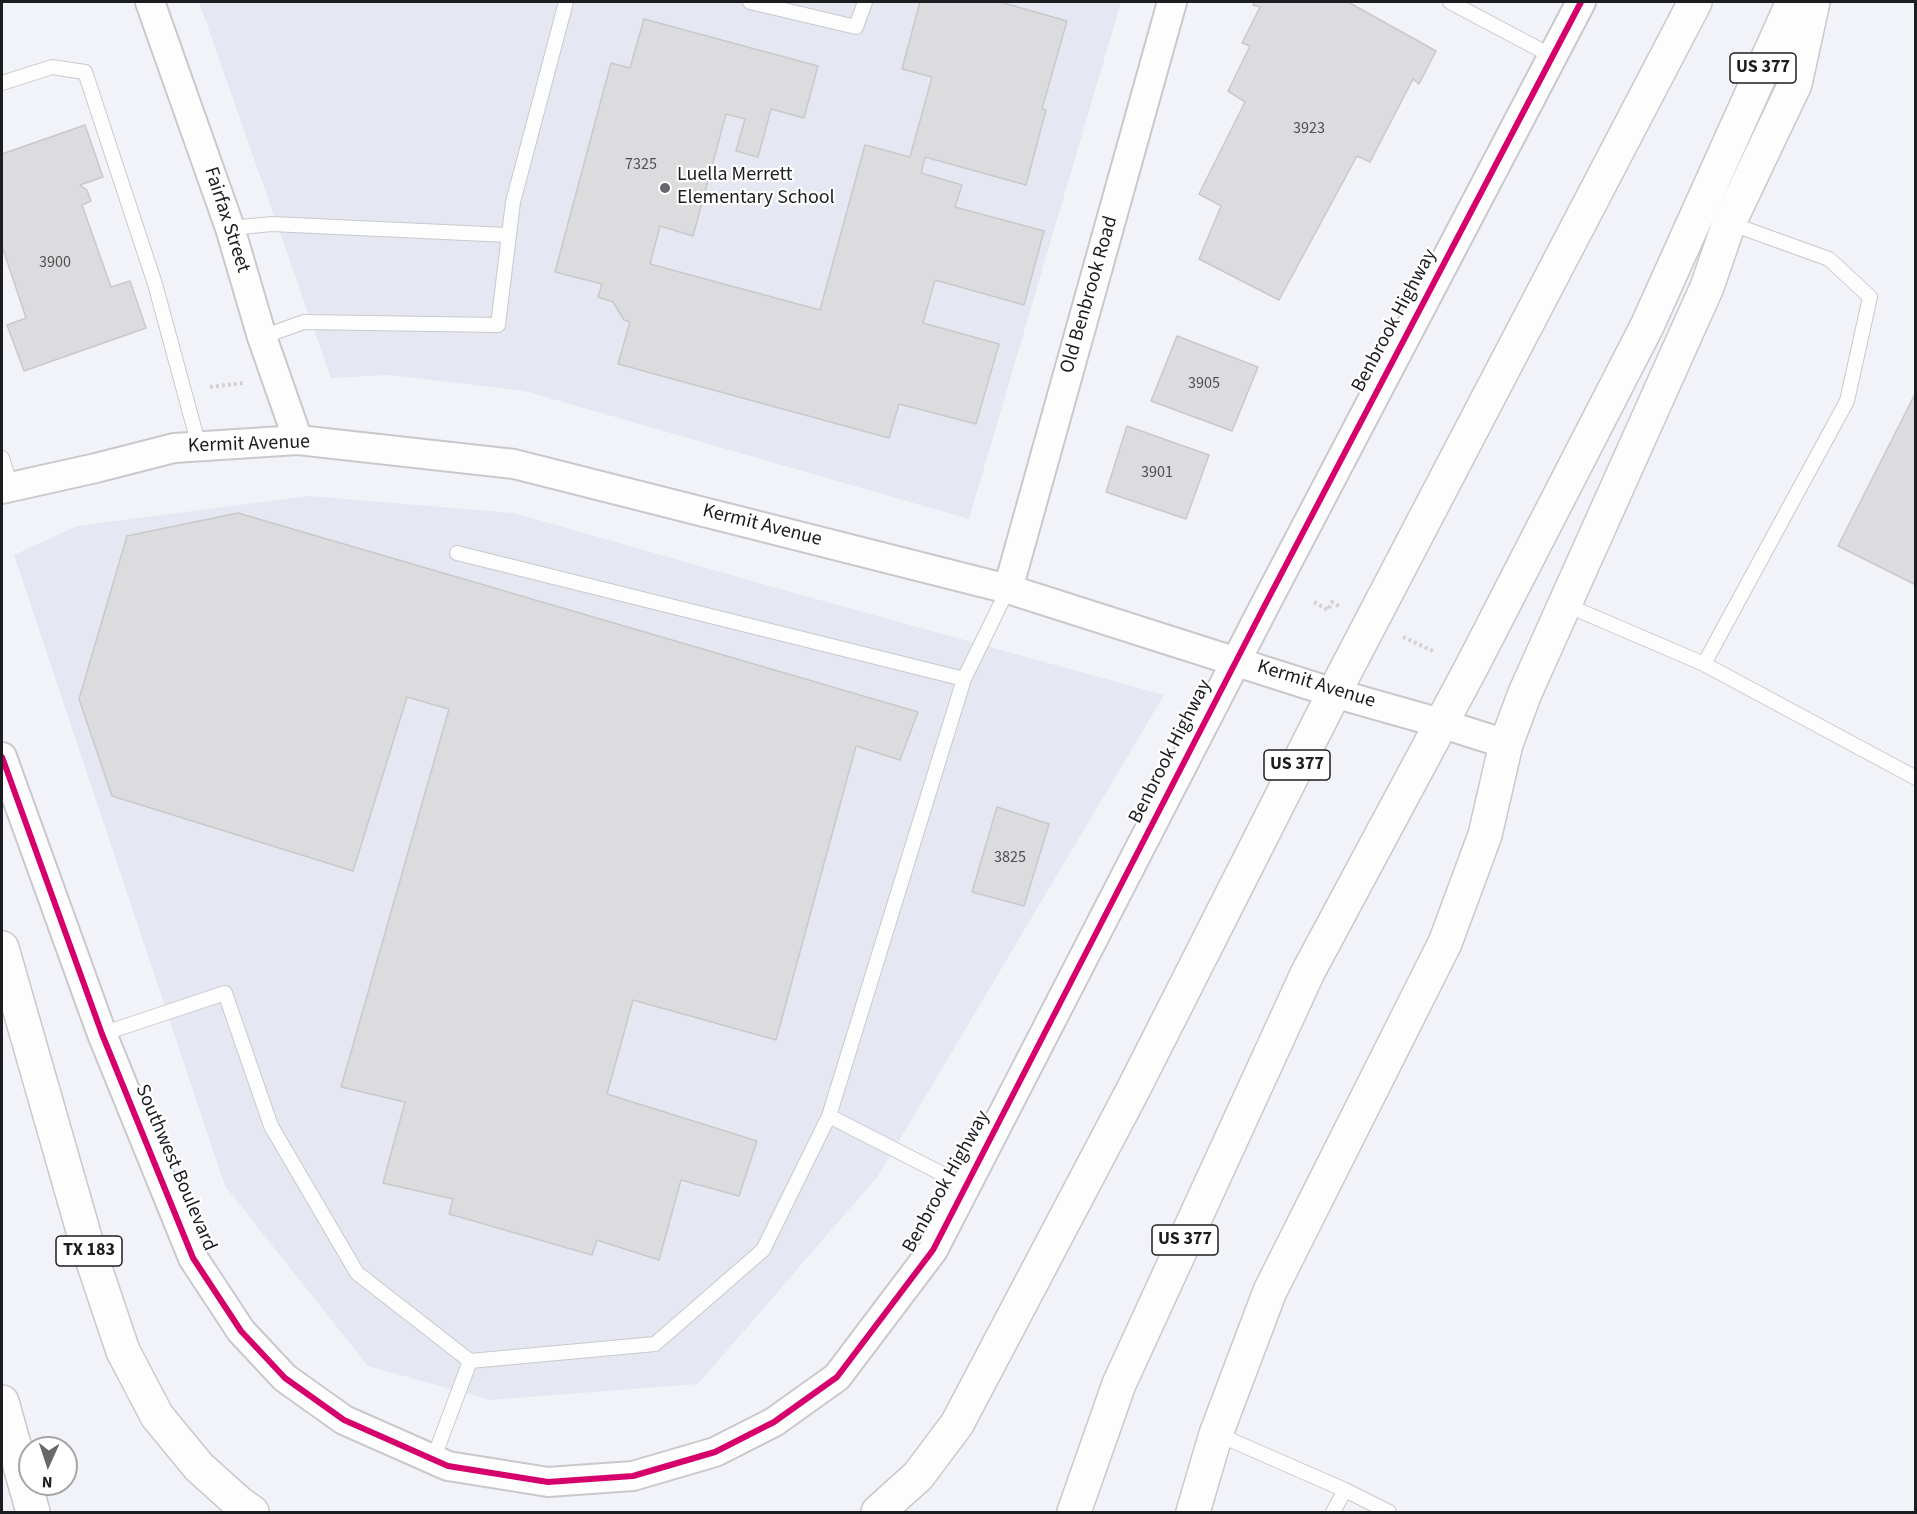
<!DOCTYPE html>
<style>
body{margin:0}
#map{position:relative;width:1917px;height:1514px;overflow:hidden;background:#f2f3f8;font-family:"Source Sans 3",sans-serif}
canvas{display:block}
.frame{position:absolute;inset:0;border:3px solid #1c1d20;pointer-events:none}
.north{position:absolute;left:18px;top:1436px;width:60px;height:60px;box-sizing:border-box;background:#fff;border:2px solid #a4a5a6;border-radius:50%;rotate:183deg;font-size:16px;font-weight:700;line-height:24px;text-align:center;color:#1c1d20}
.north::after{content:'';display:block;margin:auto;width:21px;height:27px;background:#67686c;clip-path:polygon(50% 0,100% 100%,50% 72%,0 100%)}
</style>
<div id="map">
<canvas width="1917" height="1514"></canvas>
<div class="frame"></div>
<div class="north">N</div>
</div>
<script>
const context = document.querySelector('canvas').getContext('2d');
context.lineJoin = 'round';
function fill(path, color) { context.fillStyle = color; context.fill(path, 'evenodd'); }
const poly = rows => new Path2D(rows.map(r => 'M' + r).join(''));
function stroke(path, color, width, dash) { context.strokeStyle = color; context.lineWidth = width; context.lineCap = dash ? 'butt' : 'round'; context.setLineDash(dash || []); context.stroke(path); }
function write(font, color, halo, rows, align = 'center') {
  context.font = font + ' "Source Sans 3",sans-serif'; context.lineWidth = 4.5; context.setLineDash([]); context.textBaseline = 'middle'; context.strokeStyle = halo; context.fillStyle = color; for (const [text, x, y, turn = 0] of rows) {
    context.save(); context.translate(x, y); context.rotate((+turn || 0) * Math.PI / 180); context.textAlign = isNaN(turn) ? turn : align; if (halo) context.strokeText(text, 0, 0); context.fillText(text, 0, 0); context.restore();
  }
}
const built = poly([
 [199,2,1121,2,969,519,525,391,390,375,331,378],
 [309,496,514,513,805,596,1164,695,878,1176,698,1384,490,1400,368,1366,225,1186,14,555,77,526]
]);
const building = poly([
 [920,2,1000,2,1067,21,1042,109,1046,110,1026,185,925,157,921,173,962,185,955,207,1044,231,1024,305,935,280,923,323,999,344,976,424,899,404,889,438,618,364,630,322,624,320,613,302,598,297,602,284,555,272,611,63,630,68,644,19,818,66,804,118,771,109,758,157,736,151,745,119,726,114,693,236,660,226,650,264,820,310,865,145,910,157,932,77,902,69,920,2],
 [1255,2,1348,2,1436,51,1419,84,1413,79,1370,162,1357,156,1279,300,1199,259,1221,206,1199,194,1245,102,1228,91,1250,46,1242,43,1260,7,1253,5,1255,2],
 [85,125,103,177,80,185,87,190,91,201,82,205,111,287,130,281,146,328,24,371,7,325,26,318,2,246,2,154,85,125],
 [1177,336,1258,367,1232,431,1151,401,1177,336],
 [1916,392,1916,585,1838,546,1916,392],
 [1127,426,1209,455,1186,519,1106,492,1127,426],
 [238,513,918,712,900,760,856,746,776,1040,633,1000,607,1094,757,1141,739,1196,681,1180,659,1260,597,1240,592,1255,449,1214,453,1199,383,1183,405,1102,341,1087,449,709,407,697,353,871,112,796,79,699,127,536,238,513],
 [997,807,1049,824,1024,906,972,892,997,807]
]);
const path = poly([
 [210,387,243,383],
 [1314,602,1328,610,1332,602,1339,606],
 [1403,637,1435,652]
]);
const service = poly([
 [750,2,856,27,865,2],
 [1450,2,1552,56],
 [2,83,52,67,85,72,155,284,199,446],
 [230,228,272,224,508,235],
 [262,337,304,322,498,325,513,202,566,2],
 [2,458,11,487],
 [457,553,964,679,829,1116,966,1186],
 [1564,604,1704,664,1847,401,1870,297,1829,259,1729,223],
 [1704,664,1916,778],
 [964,679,1008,589],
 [102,1034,225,993,271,1126,357,1273,470,1361],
 [1217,1434,1345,1490,1333,1512],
 [433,1460,470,1361,655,1344,763,1250,829,1116],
 [1345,1490,1389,1512]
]);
const minor = poly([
 [150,2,230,228,262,337,298,440],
 [2,489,96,468,174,448,298,440,514,464,1008,589,1334,693,1440,723,1506,744],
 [1008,589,1172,2],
 [2,757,102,1034,193,1258,241,1331,285,1378,344,1420,448,1466,548,1482,633,1476,715,1452,774,1422,837,1377,933,1250,1266,603,1581,2]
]);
const tertiary = poly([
 [1193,1512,1216,1434,1270,1291,1445,943,1485,835,1506,744,1525,693,1707,287,1729,223,1795,84,1813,2]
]);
const primary = poly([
 [2,948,86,1241,123,1351,157,1416,199,1467,239,1503,252,1512],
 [2,1402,33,1512],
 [878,1512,918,1476,957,1424,1133,1090,1334,693,1695,2],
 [1074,1512,1119,1384,1308,972,1471,668,1647,326,1793,2]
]);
const cycleway = poly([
 [2,757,102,1034,193,1258,241,1331,285,1378,344,1420,448,1466,548,1482,633,1476,715,1452,774,1422,837,1377,933,1250,1266,603,1581,2]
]);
const markers = [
 [665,188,6,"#67686c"]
];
const numberNames = [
 ["3923",1309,129],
 ["7325",641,165],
 ["3900",55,263],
 ["3905",1204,384],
 ["3901",1157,473],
 ["3825",1010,858]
];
const shields = [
 [1763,68,66],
 [1297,765,66],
 [1185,1240,66],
 [89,1251,66]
];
const shieldNames = [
 ["US 377",1763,68],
 ["US 377",1297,765],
 ["US 377",1185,1240],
 ["TX 183",89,1251]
];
const poiNames = [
 ["Luella Merrett",677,176],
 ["Elementary School",677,199]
];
const streetNames = [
 ["Fairfax Street",226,220,72],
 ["Old Benbrook Road",1090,295,-74],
 ["Benbrook Highway",1395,321,-62],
 ["Kermit Avenue",249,445,-2],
 ["Kermit Avenue",762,526,14],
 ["Kermit Avenue",1316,685,17],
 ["Benbrook Highway",1171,752,-63],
 ["Southwest Boulevard",175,1168,67],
 ["Benbrook Highway",947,1182,-61]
];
fill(built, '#e5e7f2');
fill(building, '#dcdbdd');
stroke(building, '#cac9ca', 1.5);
stroke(service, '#c9c9cd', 16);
stroke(minor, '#c9c9cd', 32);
stroke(tertiary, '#c9c9cd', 36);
stroke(primary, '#c9c9cd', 36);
stroke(path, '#d2d2d4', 4, [3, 3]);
stroke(service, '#fdfdfe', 14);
stroke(minor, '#fdfdfe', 28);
stroke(tertiary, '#fdfdfe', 33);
stroke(primary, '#fdfdfe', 33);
stroke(cycleway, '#d6006c', 6);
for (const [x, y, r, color] of markers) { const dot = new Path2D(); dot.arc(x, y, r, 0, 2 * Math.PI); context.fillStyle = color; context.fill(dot); stroke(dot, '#fff', 2); }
write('16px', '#4d4e50', null, numberNames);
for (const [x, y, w] of shields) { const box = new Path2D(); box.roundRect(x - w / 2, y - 15, w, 30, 4.5); context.fillStyle = '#fff'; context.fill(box); stroke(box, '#1c1d20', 1.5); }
write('bold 18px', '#1c1d20', null, shieldNames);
write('20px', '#1c1d20', '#fff', poiNames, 'left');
write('20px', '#1c1d20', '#fff', streetNames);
</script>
